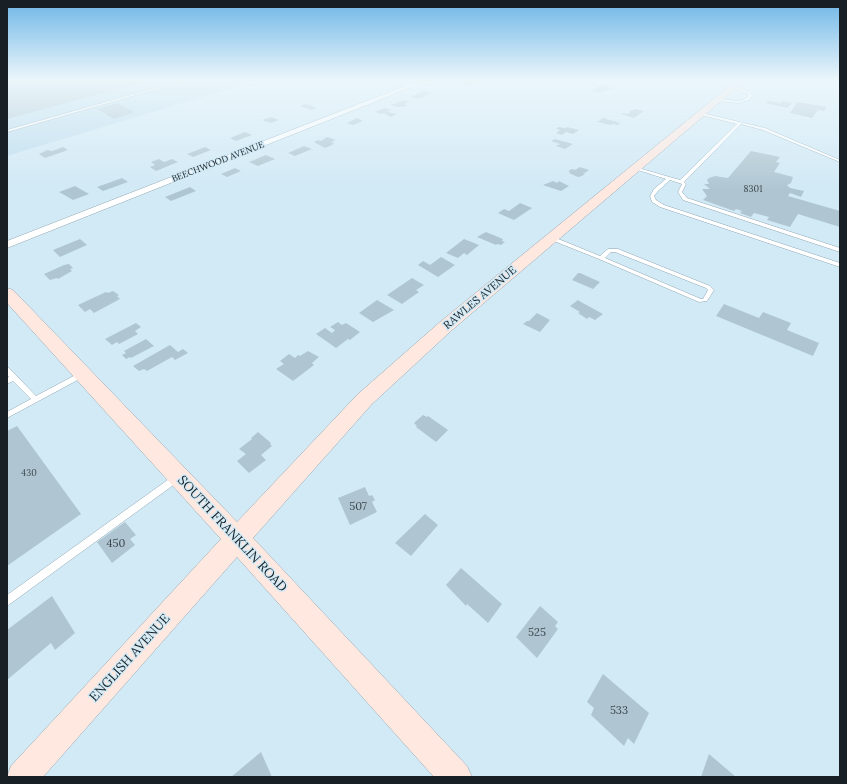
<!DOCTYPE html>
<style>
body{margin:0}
#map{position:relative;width:847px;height:784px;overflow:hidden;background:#d2eaf6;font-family:Lora,serif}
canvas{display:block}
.frame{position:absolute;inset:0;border:8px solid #182025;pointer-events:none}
</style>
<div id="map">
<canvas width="847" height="784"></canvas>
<div class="frame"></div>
</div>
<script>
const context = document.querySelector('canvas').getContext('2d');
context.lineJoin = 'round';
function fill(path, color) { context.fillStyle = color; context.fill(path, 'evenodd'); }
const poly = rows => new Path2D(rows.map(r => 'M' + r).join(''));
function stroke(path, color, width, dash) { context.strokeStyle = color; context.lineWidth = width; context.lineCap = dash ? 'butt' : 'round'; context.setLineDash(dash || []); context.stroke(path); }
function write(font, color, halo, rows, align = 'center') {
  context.font = font + ' Lora,serif'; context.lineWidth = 3; context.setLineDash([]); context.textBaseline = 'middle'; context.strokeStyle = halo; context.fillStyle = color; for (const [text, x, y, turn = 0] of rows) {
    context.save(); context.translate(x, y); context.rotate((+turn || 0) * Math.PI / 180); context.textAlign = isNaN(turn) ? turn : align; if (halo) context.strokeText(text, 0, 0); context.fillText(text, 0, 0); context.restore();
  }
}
const built = poly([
 [7,79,262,79,7,156]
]);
const building = poly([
 [7,79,152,79,152,80,7,119],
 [225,79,246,79,246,80,235,83],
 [470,80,477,82,467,86,460,84],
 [601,85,612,88,599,93,591,91],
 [423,91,432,93,418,99,410,97],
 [404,100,410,102,404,104,408,106,398,107,391,105],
 [768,101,780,103,783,101,792,103,787,108,766,103],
 [797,102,827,107,824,111,818,110,812,118,790,113],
 [117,103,135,112,114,119,97,109],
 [305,104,309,105,317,108,311,110,300,106],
 [385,108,391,110,387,112,397,114,391,117,384,113,381,114,375,112],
 [635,109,644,111,634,118,621,114,623,113,628,114,630,111],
 [271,117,279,120,271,123,262,120],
 [357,118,363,121,353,125,347,123],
 [603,118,614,121,620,123,618,125,613,124,611,125,597,122],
 [559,127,566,128,567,127,579,130,573,134,566,132,562,135,556,133,560,130,556,129],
 [245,132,252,135,236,141,230,138],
 [327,137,336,140,331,142,334,143,332,145,325,148,314,142,318,140,321,141],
 [555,139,573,144,565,149,556,146,560,144,551,141],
 [304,146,312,149,295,156,288,153],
 [63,147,68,150,45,158,39,154,47,150,52,151],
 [205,147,211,150,193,157,187,154],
 [751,151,780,157,776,162,780,163,774,172,793,177,791,183,787,185,790,188,804,191,801,197,790,193,788,196,840,211,840,227,798,214,790,227,767,220,769,217,754,213,751,217,740,213,742,211,736,209,734,211,703,200,707,196,702,189,710,189,704,184,709,184,707,180,709,178,715,176,728,178],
 [266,155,275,159,258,166,249,162],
 [159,159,164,162,172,159,178,162,156,171,150,167,155,165,151,162],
 [580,167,589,170,583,174,585,174,582,176,578,177,569,173,570,172,568,171,572,169,575,170],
 [235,168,241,171,227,177,221,174],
 [122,178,128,182,103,191,97,187],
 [553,181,557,183,559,181,569,186,561,191,543,185],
 [75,186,89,194,73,200,59,192],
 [190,187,196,191,171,201,165,197],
 [520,203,532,208,514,220,498,213,504,209,509,211],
 [486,232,503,239,502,241,505,242,501,245,497,244,496,245,477,237],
 [80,239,87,245,60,257,53,250],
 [464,239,479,245,467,255,464,253,458,258,446,253],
 [441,257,455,265,438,277,418,265,423,261,430,265],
 [69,264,73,268,70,269,72,271,58,279,57,278,50,280,44,274,64,265],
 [578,273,580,273,600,282,593,289,572,280],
 [412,278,424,285,416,290,419,292,402,304,387,295],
 [113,291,119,295,117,296,120,299,94,313,90,309,85,312,78,305,106,292,108,293],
 [377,300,394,310,373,322,359,313],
 [578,300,581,302,603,314,595,320,589,317,587,319,578,313,580,312,570,306],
 [724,304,759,318,763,312,791,323,787,330,819,343,813,356,716,316],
 [537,313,550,320,540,332,523,324,527,321,529,321],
 [338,322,342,325,346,323,360,332,350,340,348,339,336,348,316,334,325,328,332,333,335,330,330,327],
 [136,323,141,327,135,331,138,334,119,344,117,342,112,345,105,339],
 [146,339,154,346,131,358,130,357,126,359,122,355,126,353,124,351],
 [170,345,178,352,183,349,188,353,175,360,172,357,147,371,144,369,139,371,133,366],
 [308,351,319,357,312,363,314,365,293,381,276,369,284,364,280,361,289,354,295,358,298,355,300,356],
 [423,415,427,417,428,416,448,430,436,442,416,427,417,426,414,423],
 [17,426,81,514,7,566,7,431],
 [258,432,271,443,270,444,272,446,261,455,266,460,249,473,237,461,246,454,239,449,252,439,251,438],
 [365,487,369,496,372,495,375,500,372,502,377,512,350,525,338,498],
 [425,514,438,525,411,556,395,543],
 [125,522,136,535,130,539,135,545,112,563,97,542],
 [461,568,502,604,488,623,467,604,466,606,446,585],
 [52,596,75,633,55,650,51,643,7,680,7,630],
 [540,606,558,622,555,626,558,629,537,658,516,637],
 [603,674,649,713,634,744,628,738,624,746,591,715,594,708,587,702],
 [261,752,272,777,231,777],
 [709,754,736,777,701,777]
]);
const lane = poly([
 [187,79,192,79,7,132,7,130,187,79],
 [733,86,750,92,752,96,749,100,739,103,717,101,718,99,739,101,747,98,748,96,748,94,733,88,733,86],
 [702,113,765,128,840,160,840,162,763,130,741,124,684,182,686,184,682,192,687,198,840,248,840,252,683,200,678,192,682,184,670,180,658,191,654,196,656,200,664,205,840,263,840,267,660,207,652,202,650,196,654,189,666,179,635,169,635,167,680,180,737,124,701,115,702,113],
 [551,236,600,256,608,249,618,249,710,286,714,290,707,301,699,302,599,259,549,239,549,237,551,236],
 [611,252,615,252,706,288,708,290,703,299,701,299,605,258,611,252],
 [7,368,9,368,36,396,81,372,83,371,86,374,85,376,7,418,7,412,31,399,13,381,7,384,7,378,9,377,7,374,7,368],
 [176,474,179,475,180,478,179,481,7,606,7,595,176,474]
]);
const street = poly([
 [423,79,432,79,7,248,7,241,423,79]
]);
const secondary = poly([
 [738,79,747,79,452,330,372,404,253,538,467,766,472,777,434,777,237,557,43,777,7,777,11,766,221,539,7,303,7,288,13,290,237,522,358,394,440,322,738,79]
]);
const farStreetnames = [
 ["BEECHWOOD AVENUE",218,162,-21]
];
const numberNames = [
 ["8301",753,189],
 ["430",29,473]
];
const streetNames = [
 ["RAWLES AVENUE",480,298,-40]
];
const nearNumbernames = [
 ["507",358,507],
 ["450",116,544],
 ["525",537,633],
 ["533",619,711]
];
const nearStreetnames = [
 ["SOUTH FRANKLIN ROAD",232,534,47],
 ["ENGLISH AVENUE",130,658,-48]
];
fill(built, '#bfdeee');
fill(building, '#afc6d2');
stroke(lane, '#90a6b2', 1);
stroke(street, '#90a6b2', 1);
stroke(secondary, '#90a6b2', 1);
fill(lane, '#fff');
fill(street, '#fff');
fill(secondary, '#ffe8e0');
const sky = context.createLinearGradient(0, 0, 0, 189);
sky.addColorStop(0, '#6eb6e6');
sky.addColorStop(0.42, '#ebf6fb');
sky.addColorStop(1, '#ebf6fb00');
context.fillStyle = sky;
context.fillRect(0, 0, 847, 189);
write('9px', '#182025', '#d2eaf6', farStreetnames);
write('9px', '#3e4a50', null, numberNames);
write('11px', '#182025', '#d2eaf6', streetNames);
write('11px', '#3e4a50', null, nearNumbernames);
write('13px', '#182025', '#d2eaf6', nearStreetnames);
</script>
